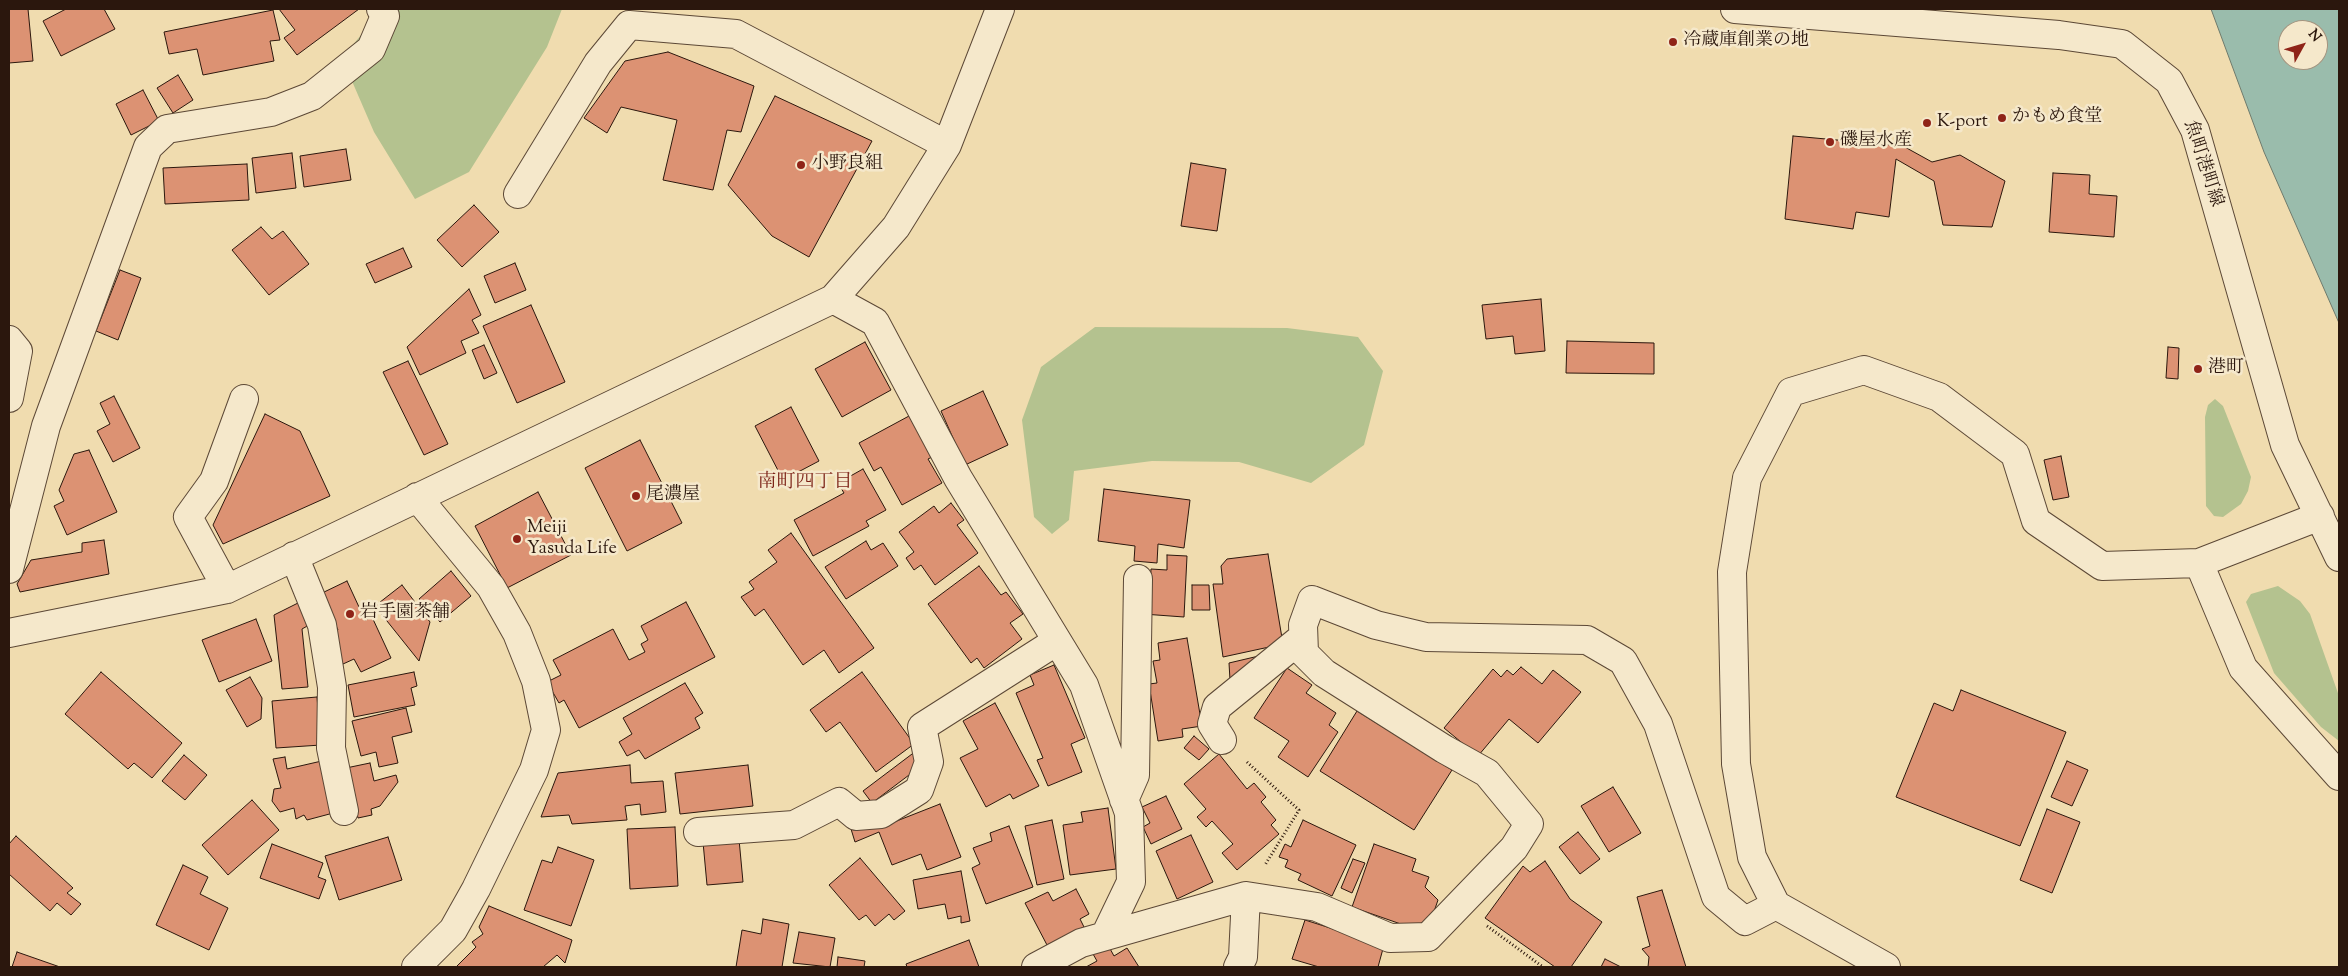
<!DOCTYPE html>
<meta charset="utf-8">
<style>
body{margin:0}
#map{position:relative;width:2348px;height:976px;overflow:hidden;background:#f0dcaf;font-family:"Sorts Mill Goudy",serif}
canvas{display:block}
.frame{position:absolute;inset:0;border:10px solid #2b170d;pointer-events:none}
.north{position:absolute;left:2278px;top:20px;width:50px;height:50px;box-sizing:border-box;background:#f5e8cb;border:1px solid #a4947f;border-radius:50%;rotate:51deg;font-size:14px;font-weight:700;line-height:20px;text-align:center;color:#2b170d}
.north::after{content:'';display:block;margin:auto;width:18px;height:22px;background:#8f2418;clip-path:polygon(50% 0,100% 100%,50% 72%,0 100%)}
</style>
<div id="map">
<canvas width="2348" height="976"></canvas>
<div class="frame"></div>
<div class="north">N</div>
</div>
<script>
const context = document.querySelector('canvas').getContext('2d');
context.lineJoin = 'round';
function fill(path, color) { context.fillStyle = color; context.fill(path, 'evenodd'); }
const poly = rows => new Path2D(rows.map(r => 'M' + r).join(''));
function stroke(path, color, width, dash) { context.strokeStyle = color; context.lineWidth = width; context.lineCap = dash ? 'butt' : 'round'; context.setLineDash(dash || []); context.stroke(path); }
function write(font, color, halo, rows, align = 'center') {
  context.font = font + ' "Sorts Mill Goudy","Noto Serif JP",serif'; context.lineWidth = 5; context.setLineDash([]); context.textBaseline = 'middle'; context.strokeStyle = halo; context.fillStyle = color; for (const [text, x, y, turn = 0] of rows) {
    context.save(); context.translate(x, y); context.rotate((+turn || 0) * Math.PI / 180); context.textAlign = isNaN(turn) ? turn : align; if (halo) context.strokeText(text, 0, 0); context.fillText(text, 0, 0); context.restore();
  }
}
const green = poly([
 [369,9,562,9,547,47,469,172,415,199,374,132,342,58,375,18],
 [1095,327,1287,328,1358,337,1383,371,1364,445,1311,483,1239,462,1152,461,1074,471,1069,520,1052,534,1034,517,1022,420,1041,367],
 [2215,399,2223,406,2251,477,2248,491,2241,504,2223,517,2214,516,2206,506,2205,417,2208,405],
 [2278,586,2300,601,2310,614,2339,696,2339,741,2321,727,2274,673,2246,602,2251,594]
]);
const water = poly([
 [2211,9,2339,9,2339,323,2264,152,2211,9],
 [2288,30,2318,30,2318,60,2288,60,2288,30]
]);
const building = poly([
 [9,9,28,9,33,61,9,63,9,9],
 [66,9,104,9,115,29,61,56,43,21,66,9],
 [279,9,359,9,297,55,284,38,295,30,279,9],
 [273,10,280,40,270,41,274,61,203,75,197,49,169,54,164,32,273,10],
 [668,52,754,86,741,132,727,130,713,190,663,180,677,120,621,107,607,133,584,118,625,61,668,52],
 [178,75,193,100,173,113,157,88,178,75],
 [143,90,159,121,131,135,116,104,143,90],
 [775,96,872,141,809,257,772,236,728,185,775,96],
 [1793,136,1903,146,1932,162,1960,155,2005,181,1992,227,1943,225,1934,181,1896,159,1889,217,1856,212,1853,229,1785,219,1793,136],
 [346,149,351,180,304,187,300,156,346,149],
 [292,153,296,188,256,193,252,158,292,153],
 [1191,163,1226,169,1217,231,1181,226,1191,163],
 [247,164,249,200,165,204,163,168,247,164],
 [2053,173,2090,175,2089,194,2117,196,2114,237,2049,232,2053,173],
 [474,205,499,232,462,267,437,240,474,205],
 [261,227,272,239,283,231,309,264,269,295,232,250,261,227],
 [403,248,412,267,375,283,366,264,403,248],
 [515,263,526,290,495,303,484,276,515,263],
 [120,270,141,278,118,340,96,331,120,270],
 [469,289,481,315,472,320,479,333,461,341,466,353,420,375,407,347,469,289],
 [1541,299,1545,351,1515,354,1513,336,1486,339,1482,305,1541,299],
 [531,305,565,382,517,403,483,326,531,305],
 [1567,341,1654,343,1654,374,1566,373,1567,341],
 [865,342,891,390,842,417,815,369,865,342],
 [484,345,497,373,484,379,472,350,484,345],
 [2168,347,2179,348,2178,379,2166,378,2168,347],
 [408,361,448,444,424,455,383,372,408,361],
 [983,391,1008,445,965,465,941,411,983,391],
 [114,396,140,448,113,462,97,431,110,424,100,403,114,396],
 [791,407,819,461,783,480,755,426,791,407],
 [265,414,300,431,330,496,223,544,213,525,265,414],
 [909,416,932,457,928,459,942,483,902,505,881,467,874,471,859,443,909,416],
 [640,440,682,523,627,551,585,468,640,440],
 [89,450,117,512,67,535,54,506,64,501,59,490,74,454,89,450],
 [2061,456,2069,497,2053,500,2044,460,2061,456],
 [863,469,886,510,866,521,869,526,813,556,794,520,844,493,838,483,863,469],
 [1104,489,1190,500,1184,548,1158,544,1157,563,1134,561,1135,546,1098,541,1104,489],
 [538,492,571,555,507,588,475,526,538,492],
 [951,503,964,520,957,525,978,553,935,585,921,565,914,570,906,558,914,552,899,532,934,506,939,513,951,503],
 [791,533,874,648,839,673,824,650,803,665,764,609,755,616,741,597,754,589,749,582,777,562,768,550,791,533],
 [104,540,109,574,20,592,17,584,31,560,82,552,82,543,104,540],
 [866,541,871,550,883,543,898,566,846,599,825,567,866,541],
 [1268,554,1283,644,1223,657,1213,584,1223,584,1221,566,1227,559,1268,554],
 [1167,555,1187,556,1184,617,1143,614,1150,585,1151,569,1167,570,1167,555],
 [979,566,1001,595,1006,592,1023,614,1010,623,1022,639,984,668,977,658,971,663,928,604,979,566],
 [451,571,471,596,440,622,419,599,451,571],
 [347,581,365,620,372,617,391,658,361,672,354,659,343,664,329,635,338,630,320,594,347,581],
 [402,585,430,622,419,661,375,606,402,585],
 [1192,585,1209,585,1210,610,1192,610,1192,585],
 [686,602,715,657,579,728,564,700,559,703,547,682,561,675,553,660,613,629,629,660,645,652,641,644,648,640,641,626,686,602],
 [298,603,309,625,302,629,308,687,282,689,274,615,298,603],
 [256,619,272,661,219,682,202,640,256,619],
 [1187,638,1202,726,1182,729,1183,737,1158,741,1149,684,1157,683,1153,661,1160,660,1158,643,1187,638],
 [1263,655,1230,680,1229,663,1263,655],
 [1054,665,1085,738,1071,744,1082,772,1048,786,1037,760,1043,758,1016,693,1034,685,1030,675,1054,665],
 [1521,667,1542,684,1553,670,1581,692,1538,743,1509,719,1478,756,1444,728,1493,669,1501,677,1507,670,1513,675,1521,667],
 [1287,668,1312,685,1306,693,1336,713,1329,725,1338,732,1308,777,1278,757,1289,741,1254,718,1287,668],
 [101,672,182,743,152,778,134,763,128,769,65,714,101,672],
 [414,672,417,686,411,688,415,705,354,717,348,685,414,672],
 [862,672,914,744,876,772,840,722,826,732,810,710,862,672],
 [250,677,262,698,261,719,247,727,226,690,250,677],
 [685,683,703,713,695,718,700,728,645,759,639,750,627,756,619,742,632,734,623,718,685,683],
 [1961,690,2066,732,2020,846,1896,797,1934,703,1953,711,1961,690],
 [317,697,321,745,276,748,272,701,317,697],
 [995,703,1039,786,1013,799,1010,794,986,807,960,758,978,749,963,721,995,703],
 [406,708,412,732,392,737,398,763,379,767,376,752,361,756,352,721,406,708],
 [1357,711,1452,770,1414,830,1320,771,1357,711],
 [1194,736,1209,749,1199,760,1184,748,1194,736],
 [916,751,913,772,872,803,863,791,916,751],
 [1219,754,1247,789,1254,783,1266,797,1261,802,1276,820,1271,825,1279,834,1237,870,1222,853,1233,844,1212,821,1206,827,1197,817,1206,809,1184,784,1219,754],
 [184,755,207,775,185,800,162,781,184,755],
 [285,757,287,769,326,760,337,812,307,820,304,815,296,819,294,808,280,812,272,801,274,789,281,788,273,759,285,757],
 [2067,761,2088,770,2072,806,2051,797,2067,761],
 [370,763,374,781,396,775,398,782,380,806,371,809,372,815,358,818,346,768,370,763],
 [630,765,631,783,663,781,666,812,641,815,640,804,625,806,627,820,572,824,569,815,541,817,558,773,630,765],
 [748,765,753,806,680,814,675,773,748,765],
 [1613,787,1641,833,1609,852,1581,806,1613,787],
 [1166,796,1182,829,1151,844,1143,827,1150,823,1142,807,1166,796],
 [252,800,279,830,228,875,202,845,252,800],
 [940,804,961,857,927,870,921,854,892,865,879,832,855,842,851,829,886,815,889,824,940,804],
 [1108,808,1116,869,1070,875,1063,825,1083,822,1081,812,1108,808],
 [2047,809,2080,822,2052,893,2020,880,2047,809],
 [1052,820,1064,879,1037,885,1025,826,1052,820],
 [1303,820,1356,845,1332,896,1298,880,1301,874,1285,867,1288,860,1279,857,1285,844,1291,847,1303,820],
 [1009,826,1033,887,986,904,972,868,980,864,973,848,992,841,990,833,1009,826],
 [675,827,678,886,630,889,627,829,675,827],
 [1578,832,1600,859,1580,874,1559,847,1578,832],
 [1191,835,1213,882,1177,899,1156,851,1191,835],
 [16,836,73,888,67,893,81,904,71,915,57,903,50,911,9,874,9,844,16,836],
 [388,837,402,880,339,900,325,856,388,837],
 [739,839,743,882,707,885,703,842,739,839],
 [272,844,323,863,318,877,326,880,319,899,260,878,272,844],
 [1374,844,1416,859,1412,871,1429,877,1425,887,1438,900,1429,926,1421,923,1418,930,1352,907,1374,844],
 [558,847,594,860,571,926,524,910,542,860,552,863,558,847],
 [860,858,905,911,894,920,889,914,875,926,866,915,859,920,829,885,860,858],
 [1353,859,1365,863,1352,893,1341,888,1353,859],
 [1545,861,1570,899,1602,922,1571,967,1555,967,1485,918,1523,866,1530,872,1545,861],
 [183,865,208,877,200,894,228,908,209,950,156,925,183,865],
 [961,871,970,921,961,923,961,916,948,919,945,904,918,909,913,880,961,871],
 [1076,889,1089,914,1080,919,1084,927,1047,945,1025,903,1048,892,1053,901,1076,889],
 [1662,890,1686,967,1648,967,1649,957,1642,949,1650,946,1637,897,1662,890],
 [489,906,572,940,565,963,557,955,543,967,456,967,476,947,472,942,483,934,479,927,489,906],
 [763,919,789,924,782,967,736,967,742,930,761,934,763,919],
 [1305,920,1384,945,1378,967,1319,967,1292,959,1305,920],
 [799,932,835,938,830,967,793,963,799,932],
 [969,940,979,967,907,967,906,964,969,940],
 [1108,945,1114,956,1127,948,1139,967,1086,967,1097,961,1093,954,1108,945],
 [17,952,60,967,12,967,17,952],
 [838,957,865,961,864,967,837,967,838,957],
 [1605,959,1621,967,1601,967,1605,959]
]);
const path = poly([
 [1247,762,1299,810,1265,865],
 [1487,926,1543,967]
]);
const minor = poly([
 [1735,9,2059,35,2122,44,2169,81,2195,130,2285,445,2339,557],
 [518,194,598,63,629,25,736,34,947,145],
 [833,299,875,322,958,478,1084,685,1129,813,1131,882,1105,936],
 [9,340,18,351,9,398],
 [294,556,322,625,332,687,331,748,344,811],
 [2199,563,2243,668,2339,776],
 [9,569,46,426,148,147,167,129,271,112,312,96,371,49,385,16,381,9],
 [227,589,188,517,214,481,244,399],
 [9,633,227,589,833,299,896,227,947,145,1000,9],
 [1222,740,1212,724,1217,707,1303,637],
 [1124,800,1135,775,1138,579],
 [698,832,794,825,839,802,856,816,881,814,919,790,929,762,922,727,1057,641],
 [416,967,453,930,476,889,534,770,546,730,536,681,517,633,491,587,417,497],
 [1036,967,1081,943,1246,896,1317,907,1390,938,1428,937,1514,848,1529,824,1487,773,1444,749,1324,673,1304,653,1303,625,1312,600,1376,625,1426,637,1587,640,1623,661,1658,724,1716,897,1745,921,1776,905],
 [1238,967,1243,957,1246,896],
 [1886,967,1776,905,1752,857,1736,764,1732,572,1747,478,1791,392,1864,370,1939,397,2015,454,2036,521,2102,566,2199,563,2320,516]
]);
const markers = [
 [1673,42,5,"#8f2418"],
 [2002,118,5,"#8f2418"],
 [1927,123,5,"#8f2418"],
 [1830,142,5,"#8f2418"],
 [801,165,5,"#8f2418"],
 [2198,369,5,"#8f2418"],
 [636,496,5,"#8f2418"],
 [517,539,5,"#8f2418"],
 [350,614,5,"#8f2418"]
];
const poiNames = [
 ["冷蔵庫創業の地",1683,42],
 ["かもめ食堂",2012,118],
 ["K-port",1937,123],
 ["磯屋水産",1840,142],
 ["小野良組",811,165],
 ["港町",2208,369],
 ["尾濃屋",646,496],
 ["Meiji",527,529],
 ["Yasuda Life",527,550],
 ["岩手園茶舗",360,614]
];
const streetNames = [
 ["魚町港町線",2202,164,72]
];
const neighbourhoodNames = [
 ["南町四丁目",805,484]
];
fill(green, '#b4c28f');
fill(water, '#9abcac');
stroke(water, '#6e7a6c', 1);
fill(building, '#dc9273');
stroke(building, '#2b170d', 1);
stroke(minor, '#5c4836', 30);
stroke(path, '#2b170d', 3, [1, 2.5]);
stroke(minor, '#f5e8cb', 28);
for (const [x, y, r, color] of markers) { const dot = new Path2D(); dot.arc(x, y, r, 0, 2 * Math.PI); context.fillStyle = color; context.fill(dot); stroke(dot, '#f5e8cb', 2); }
write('18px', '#2b170d', '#f5e8cb', poiNames, 'left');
write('18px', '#2b170d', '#f5e8cb', streetNames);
write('19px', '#7a1f14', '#f5e8cb', neighbourhoodNames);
</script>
